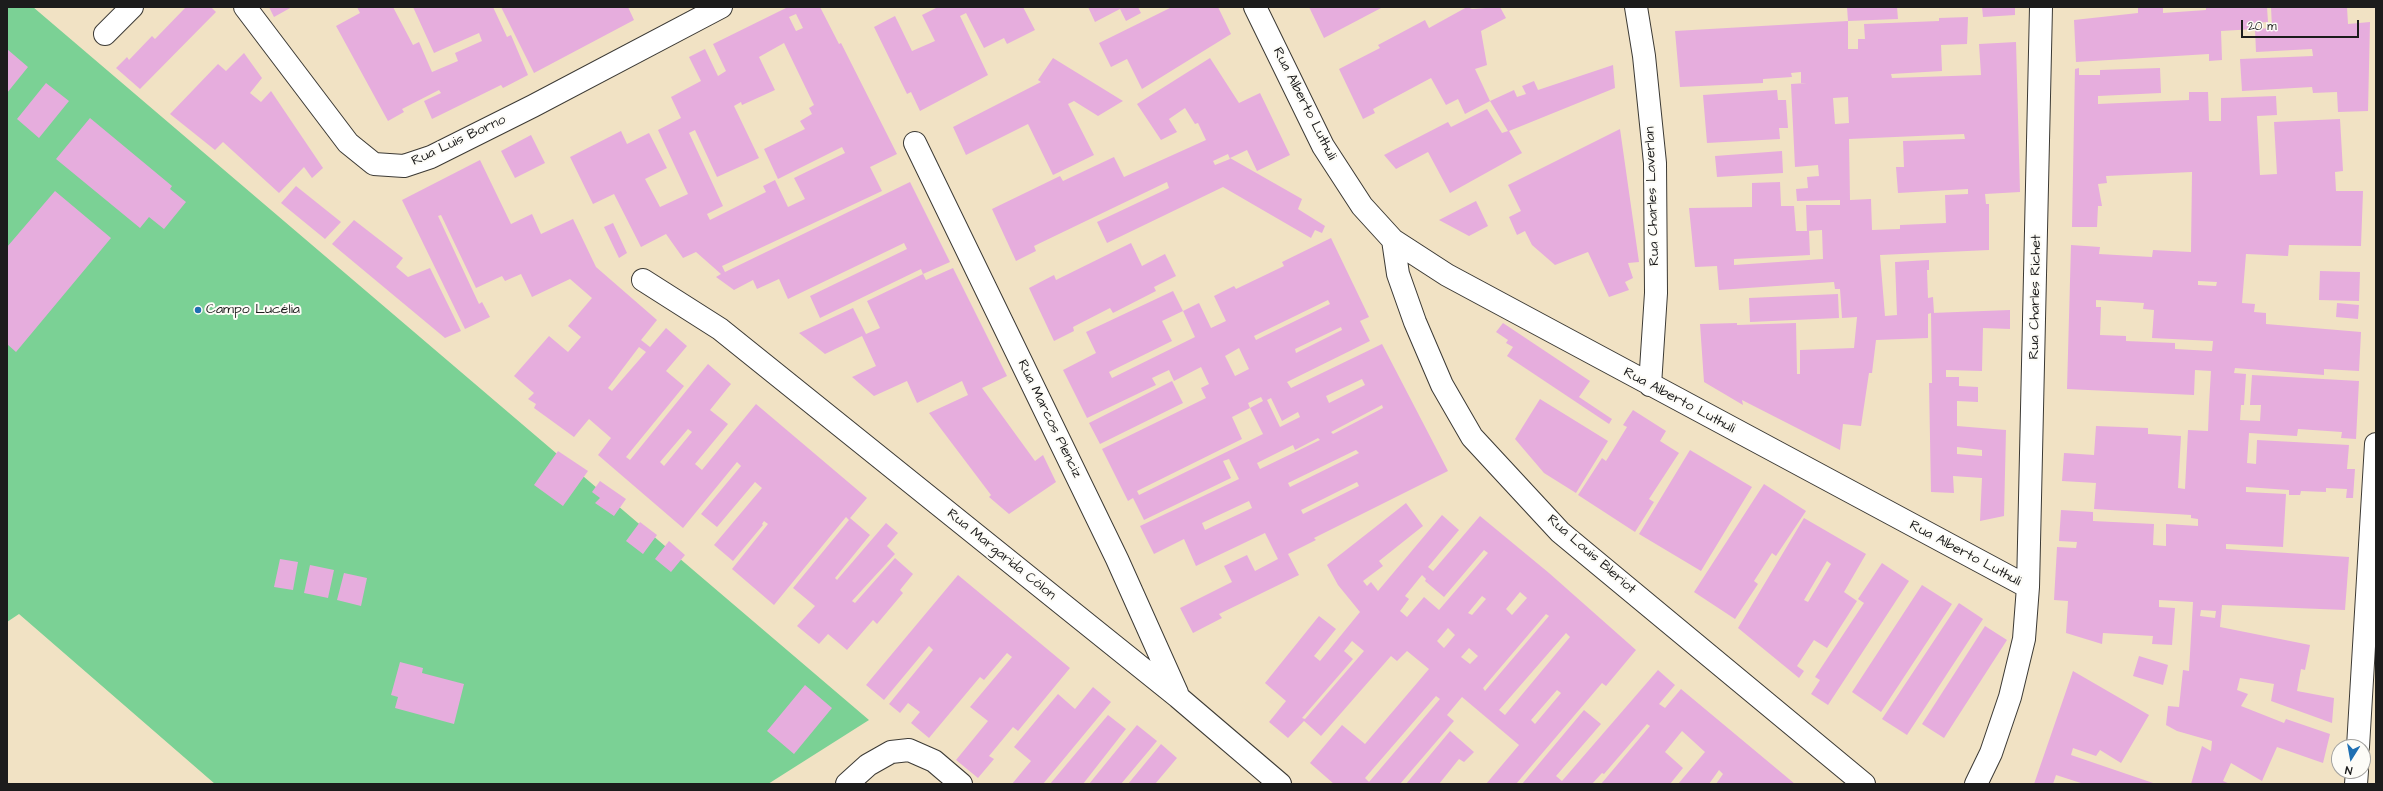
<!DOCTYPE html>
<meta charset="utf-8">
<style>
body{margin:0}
#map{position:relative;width:2383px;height:791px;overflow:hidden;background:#f1e2c4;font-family:"Architects Daughter",sans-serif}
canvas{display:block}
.frame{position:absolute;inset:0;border:8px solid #1c1c1c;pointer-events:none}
.north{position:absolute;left:2331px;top:739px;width:40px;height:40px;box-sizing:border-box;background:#fdfcf7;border:1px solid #a3a29f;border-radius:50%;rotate:191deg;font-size:11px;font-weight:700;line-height:16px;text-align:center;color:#1c1c1c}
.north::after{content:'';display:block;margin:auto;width:14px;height:18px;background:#1f6fb2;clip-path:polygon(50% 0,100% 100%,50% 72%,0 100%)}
.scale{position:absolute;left:2241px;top:20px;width:118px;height:18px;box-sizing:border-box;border:2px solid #1c1c1c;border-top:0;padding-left:5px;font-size:12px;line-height:14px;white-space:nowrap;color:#1c1c1c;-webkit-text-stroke:3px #fdfcf7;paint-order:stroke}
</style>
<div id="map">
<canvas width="2383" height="791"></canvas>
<div class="frame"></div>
<div class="north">N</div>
<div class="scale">20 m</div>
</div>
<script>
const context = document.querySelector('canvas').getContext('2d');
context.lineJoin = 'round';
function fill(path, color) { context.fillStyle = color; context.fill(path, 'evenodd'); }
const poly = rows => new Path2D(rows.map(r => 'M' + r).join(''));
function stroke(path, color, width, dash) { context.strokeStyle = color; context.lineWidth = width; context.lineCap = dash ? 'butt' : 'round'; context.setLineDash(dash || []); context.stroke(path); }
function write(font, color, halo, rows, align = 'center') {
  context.font = font + ' "Architects Daughter",sans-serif'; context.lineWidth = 4; context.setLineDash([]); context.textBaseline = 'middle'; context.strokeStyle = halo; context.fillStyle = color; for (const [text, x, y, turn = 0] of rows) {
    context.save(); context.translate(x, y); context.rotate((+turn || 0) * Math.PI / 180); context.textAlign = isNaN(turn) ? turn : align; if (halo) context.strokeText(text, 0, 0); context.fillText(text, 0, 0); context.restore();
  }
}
const green = poly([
 [7,7,33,7,869,720,768,784,215,784,19,614,7,622]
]);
const building = poly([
 [186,7,211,7,216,12,140,89,116,68,127,57,129,60,152,36,155,39],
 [269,7,292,7,274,17],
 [357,7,393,7,413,45,419,42,432,72,458,61,455,53,482,41,479,33,434,53,413,7,493,7,507,37,511,35,528,75,503,88,501,85,432,119,424,101,441,93,439,90,402,109,404,112,388,121,336,26,360,13],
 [501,7,628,7,634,20,534,73],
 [788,7,820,7,839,44,841,43,897,154,870,167,882,191,722,266,725,272,910,182,950,262,923,274,921,269,820,318,810,296,907,249,904,243,788,299,779,279,757,289,753,280,734,290,716,277,721,274,696,252,683,258,666,234,641,247,614,194,593,204,570,157,621,131,627,144,649,133,667,168,645,179,660,207,688,194,658,130,681,118,671,97,701,81,689,57,705,49,718,76,726,71,713,44],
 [796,14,803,28,796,31,789,17],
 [784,43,814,105,809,108,812,114,800,121,805,129,764,149,778,179,842,147,845,153,794,178,805,199,788,207,775,180,763,186,766,192,710,220,707,214,723,206,689,133,695,130,717,177,759,158,734,106,741,102,742,105,775,90,759,57],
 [938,7,1023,7,1035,30,1007,44,1004,38,984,48,966,13,960,16,988,75,920,111,911,92,907,94,874,27,895,16,912,51,935,41,922,15],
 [1088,7,1138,7,1141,13,1126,21,1120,9,1095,22],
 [1172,7,1218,7,1231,34,1142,89,1127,59,1111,67,1099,43],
 [1309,7,1383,7,1324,38],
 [1467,7,1472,9,1500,7,1506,18,1481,31,1487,65,1475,69,1490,101,1465,114,1458,99,1446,105,1431,78,1373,109,1375,113,1363,119,1339,69,1380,48,1378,45,1425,20,1429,28],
 [1847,7,1897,7,1898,19,1848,21],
 [1982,7,2015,7,2015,15,1983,17],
 [2138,7,2163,7,2163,13,2206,10,2206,7,2267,7,2268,22,2254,23,2255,29,2221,31,2222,60,2209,61,2209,54,2076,62,2074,20,2138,13],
 [2271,7,2347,7,2348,24,2370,22,2368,111,2338,112,2337,92,2313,93,2312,87,2242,91,2240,59,2313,56,2312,49,2256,52,2255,29,2272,28],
 [1968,17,1967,44,1941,45,1942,71,1891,74,1892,78,1981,75,1979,44,2016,42,2020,192,1985,194,1986,204,1989,204,1989,250,1880,255,1885,316,1897,315,1895,262,1929,260,1929,270,1927,270,1928,298,1933,297,1934,313,1931,313,2010,310,2010,329,1983,328,1982,371,1946,370,1946,377,1959,377,1959,386,1978,387,1978,402,1957,401,1957,426,2006,430,2004,516,1980,521,1982,478,1953,476,1954,493,1931,492,1929,383,1932,383,1931,313,1928,314,1928,338,1876,340,1872,373,1869,373,1861,426,1843,424,1840,450,1742,400,1743,405,1704,382,1700,324,1737,323,1737,325,1796,323,1797,374,1800,374,1800,350,1854,348,1857,317,1842,318,1840,289,1835,289,1834,282,1719,290,1717,266,1695,267,1689,208,1752,207,1752,183,1780,182,1781,206,1794,206,1796,231,1809,231,1810,255,1734,259,1734,265,1823,259,1822,230,1807,231,1806,205,1840,205,1840,200,1797,201,1796,189,1808,188,1807,177,1819,176,1818,165,1795,167,1791,84,1807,83,1801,83,1801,72,1791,73,1792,77,1763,79,1763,83,1680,87,1675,31,1848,21,1848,49,1858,49,1858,39,1865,39,1864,24,1939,21,1939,18],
 [1848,97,1849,123,1835,124,1833,98],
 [1964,134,1965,139,1903,141,1904,167,1896,167,1898,193,1968,189,1968,194,1945,195,1946,223,1900,225,1900,229,1872,230,1871,199,1850,200,1849,139],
 [1957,447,1982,450,1982,456,1957,454],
 [7,49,28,67,7,93],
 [244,53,262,78,250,93,261,102,271,91,323,168,312,178,304,167,279,193,223,142,215,150,170,114,218,64,226,71],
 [1053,58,1123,101,1098,116,1074,101,1068,104,1094,155,1053,175,1028,124,966,155,953,127,1041,82,1038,80],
 [1210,58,1239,103,1260,93,1290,155,1257,171,1247,150,1230,158,1302,199,1298,209,1325,226,1322,233,1315,230,1311,238,1223,187,1107,243,1097,222,1169,188,1167,182,1034,246,1036,251,1016,261,992,209,1060,176,1063,181,1114,157,1124,177,1206,140,1198,123,1195,124,1185,108,1169,119,1177,132,1161,140,1137,104],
 [1228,154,1230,159,1215,165,1213,161],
 [1613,65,1615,88,1509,131,1522,153,1450,193,1428,152,1396,169,1384,155,1448,122,1451,127,1487,109,1502,133,1508,131,1490,101,1514,90,1517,97,1526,94,1522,86,1534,81,1538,90],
 [2079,68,2079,75,2100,75,2100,70,2160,68,2161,93,2098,96,2098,104,2189,100,2189,92,2208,92,2209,121,2221,121,2221,98,2276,96,2277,115,2257,116,2260,175,2277,174,2274,122,2340,119,2343,171,2335,172,2336,191,2363,191,2361,246,2289,245,2288,256,2246,254,2242,303,2255,304,2254,312,2266,313,2266,324,2361,332,2359,371,2324,369,2324,375,2235,368,2234,373,2246,374,2244,405,2241,405,2240,420,2260,421,2261,405,2250,405,2252,375,2359,381,2356,439,2341,438,2342,432,2298,429,2297,436,2249,433,2247,463,2256,464,2257,440,2349,445,2347,469,2355,469,2353,498,2346,498,2347,489,2326,488,2326,492,2301,491,2300,495,2289,495,2289,490,2246,487,2246,492,2286,494,2283,547,2226,544,2226,549,2349,557,2345,610,2222,605,2220,627,2310,645,2305,670,2301,669,2297,691,2334,698,2332,723,2271,701,2274,684,2240,678,2237,690,2248,694,2241,706,2284,723,2286,719,2330,734,2323,763,2277,747,2262,781,2231,763,2223,781,2230,784,2191,784,2202,746,2211,751,2212,741,2177,731,2166,725,2168,706,2179,707,2183,670,2189,671,2193,602,2159,600,2159,607,2175,608,2172,645,2152,644,2153,636,2103,633,2102,644,2066,633,2068,601,2054,600,2057,547,2076,548,2077,542,2059,541,2061,510,2093,512,2093,521,2154,524,2153,545,2166,546,2166,524,2198,526,2198,519,2191,518,2191,515,2094,509,2096,483,2062,481,2064,453,2094,455,2096,426,2148,428,2148,434,2181,436,2178,488,2185,489,2188,430,2208,431,2209,404,2211,371,2195,370,2194,395,2067,389,2071,245,2100,247,2099,254,2152,257,2153,250,2191,252,2192,172,2106,176,2107,183,2098,184,2102,206,2098,206,2097,227,2072,227,2075,69],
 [2198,281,2217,282,2216,286,2198,285],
 [2096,300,2144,303,2143,309,2154,310,2152,338,2213,341,2212,351,2175,349,2175,343,2126,341,2126,336,2100,335,2101,307,2096,307],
 [2201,610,2216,611,2215,618,2200,616],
 [46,83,69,101,39,138,17,119],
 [1777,90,1778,100,1786,100,1788,128,1779,128,1780,139,1707,143,1703,95],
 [90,118,172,186,170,189,186,202,164,229,149,217,140,228,56,159],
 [1620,129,1639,262,1628,263,1633,278,1625,282,1629,290,1609,297,1588,252,1555,265,1532,245,1525,231,1517,235,1509,217,1521,211,1508,185],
 [531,135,545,163,515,178,501,151],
 [1782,151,1783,173,1717,177,1715,156],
 [480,160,511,224,532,214,541,234,573,219,596,267,657,320,641,340,650,347,666,328,687,346,666,371,684,386,626,457,630,460,708,364,731,384,710,410,728,424,695,464,702,470,756,404,867,498,850,518,870,535,835,578,837,580,886,523,898,533,887,546,895,554,852,601,855,603,895,558,913,574,900,590,903,593,877,624,873,620,847,650,828,634,819,644,797,626,815,606,793,588,849,520,846,517,774,605,732,569,768,524,764,521,762,524,763,525,733,561,714,545,762,488,755,482,717,527,701,514,741,466,737,462,683,528,598,455,611,438,589,419,574,437,534,408,536,404,528,399,534,393,514,376,549,336,568,352,581,337,568,326,592,298,570,279,532,297,521,274,505,281,502,276,476,288,441,215,438,216,479,304,482,302,490,317,465,329,402,200],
 [639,347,646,352,612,391,608,388],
 [688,429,692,432,664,466,660,462],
 [296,186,341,222,325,239,281,203],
 [55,191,111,238,16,352,7,344,7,247],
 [1476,201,1488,226,1469,236,1439,220],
 [354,220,403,258,396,267,408,277,430,268,461,331,445,338,332,244],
 [613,223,627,253,619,258,604,227],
 [1331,238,1369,317,1360,321,1370,341,1287,382,1291,388,1382,344,1448,471,1314,538,1316,540,1288,554,1299,575,1219,614,1222,618,1193,633,1180,608,1232,582,1224,566,1247,555,1255,571,1278,559,1265,533,1196,566,1184,539,1154,554,1140,526,1239,479,1229,459,1223,461,1231,478,1144,520,1133,498,1128,501,1102,449,1206,398,1201,388,1209,384,1201,367,1174,381,1169,370,1152,378,1156,385,1087,418,1063,370,1096,353,1086,332,1173,291,1183,311,1199,303,1211,328,1226,321,1214,296,1234,286,1236,289,1284,266,1282,262],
 [1328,300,1330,304,1256,340,1254,336],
 [1183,311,1195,337,1112,378,1109,372,1172,341,1162,321],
 [1341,327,1342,330,1296,353,1295,349],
 [1239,348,1249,369,1235,376,1225,356],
 [1362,379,1365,385,1329,403,1326,396],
 [1261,397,1263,401,1250,408,1263,434,1139,495,1137,491,1242,439,1232,417,1250,408,1248,403],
 [1271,398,1282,421,1298,412,1300,417,1280,427,1267,400],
 [1382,405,1383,408,1333,434,1331,432],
 [1318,438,1320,440,1260,469,1257,463,1293,445,1295,450],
 [1356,450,1359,453,1290,487,1288,483],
 [1357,482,1359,486,1303,514,1301,510],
 [1249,501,1252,508,1205,530,1202,523],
 [1131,243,1142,266,1165,254,1176,276,1154,287,1156,291,1113,313,1110,308,1073,327,1074,331,1054,341,1029,288,1054,275,1056,280],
 [953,268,1007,376,982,388,1035,461,1043,455,1056,482,1009,514,989,497,991,495,929,413,968,395,962,381,917,403,907,381,874,396,852,377,876,366,862,336,825,354,799,333,853,308,866,334,880,328,867,301,923,274,926,280],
 [2320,271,2360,272,2359,301,2319,300],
 [1838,294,1839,318,1750,322,1749,298],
 [2337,303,2359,305,2358,319,2336,317],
 [1503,323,1590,381,1579,397,1612,419,1609,424,1507,356,1513,347,1506,343,1508,340,1496,332],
 [1172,381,1183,403,1100,444,1089,423],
 [1540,399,1608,441,1576,493,1544,473,1515,439],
 [1633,410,1666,431,1660,441,1679,453,1649,499,1654,502,1635,532,1578,495,1602,458,1606,461,1627,427,1623,425],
 [1690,450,1752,487,1701,571,1639,534],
 [558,451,588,471,563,506,534,485],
 [600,481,626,499,614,516,595,503,600,498,592,492],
 [1764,484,1806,511,1776,556,1772,553,1754,581,1758,584,1735,619,1694,592],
 [1406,503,1423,526,1379,561,1383,566,1363,581,1367,586,1371,582,1378,591,1442,515,1459,530,1428,567,1433,571,1480,516,1549,573,1636,650,1606,686,1602,683,1516,784,1486,784,1519,745,1462,697,1447,715,1454,721,1400,784,1334,784,1310,763,1342,725,1365,744,1429,669,1407,651,1397,661,1391,656,1321,736,1304,721,1288,738,1269,722,1286,701,1265,683,1319,616,1336,629,1314,656,1320,661,1360,612,1338,585,1327,565],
 [1484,550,1488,553,1439,610,1424,597,1407,617,1400,611,1409,599,1405,596,1422,575,1426,579,1425,581,1444,597],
 [1520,592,1527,598,1512,615,1506,609],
 [1482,596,1486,599,1472,615,1468,613],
 [1546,614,1549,616,1485,691,1483,688],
 [1448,628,1455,635,1444,648,1437,641],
 [1566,633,1570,637,1505,715,1499,710],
 [1352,641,1364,651,1305,719,1302,718,1353,659,1344,651],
 [1469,648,1478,656,1470,664,1461,657],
 [1557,690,1561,693,1535,724,1531,720],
 [1436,696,1440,699,1369,782,1365,778],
 [1804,518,1866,554,1844,592,1857,601,1827,648,1814,640,1797,666,1804,671,1799,678,1738,628],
 [1827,561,1831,564,1808,602,1804,600],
 [640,522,657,535,643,554,626,541],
 [669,541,685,555,671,572,655,559],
 [280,559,298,562,293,590,274,587],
 [1882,563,1909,581,1828,705,1811,694,1820,680,1815,677,1864,603,1858,599],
 [310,565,334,570,328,598,304,593],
 [344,573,367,578,361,606,337,600],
 [958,575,1070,668,1018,731,1013,727,989,756,994,759,978,778,956,760,988,721,970,707,1012,657,1007,653,984,680,980,677,929,738,911,723,920,712,908,703,900,713,889,704,933,650,929,646,884,700,866,685],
 [1922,585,1952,604,1881,712,1852,692],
 [1959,603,1983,619,1907,735,1882,719],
 [1985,626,2007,640,1944,738,1922,724],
 [2139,656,2168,665,2163,685,2133,676],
 [400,662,423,668,422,673,464,684,454,724,395,708,398,697,391,695],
 [1658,670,1675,685,1659,704,1665,708,1681,689,1795,784,1716,784,1723,774,1719,770,1709,784,1678,784,1705,752,1682,731,1665,752,1683,768,1670,784,1601,784,1650,726,1647,724,1604,774,1602,773,1592,784,1522,784,1584,710,1601,724,1556,776,1562,781],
 [2073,671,2149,715,2121,763,2100,750,2096,756,2073,748,2071,755,2156,784,2084,784,2056,775,2053,784,2034,784],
 [805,685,832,708,794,754,767,731],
 [1093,687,1111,702,1043,784,1012,784,1031,761,1014,747,1058,694,1075,709],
 [1108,715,1126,729,1083,784,1050,784],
 [1137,725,1157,741,1121,784,1089,784],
 [1450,731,1474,752,1464,762,1459,759,1439,784,1406,784],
 [1161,744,1177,758,1155,784,1128,784]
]);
const minor = poly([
 [245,7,348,143,374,164,404,166,431,157,533,106,721,7],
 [1255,7,1323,146,1362,206,1393,240,1447,275,2028,587],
 [1636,7,1644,56,1655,163,1656,293,1650,385],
 [105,34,132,7],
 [915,143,1117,559,1177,693],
 [1393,240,1398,274,1415,322,1442,385,1472,437,1560,532,1864,784],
 [643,280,720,329,1178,697,1280,784],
 [2358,747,2376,444],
 [847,784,868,765,891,752,909,750,934,761,961,784],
 [1976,784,1991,753,2010,697,2024,639,2028,587,2041,7],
 [2356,784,2357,771]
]);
const markers = [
 [198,310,4,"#1f6fb2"]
];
const streetNames = [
 ["Rua Alberto Luthuli",1304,104,63],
 ["Rua Luis Borno",459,141,-25],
 ["Rua Charles Laverlan",1653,196,-92],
 ["Rua Charles Richet",2036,297,-89],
 ["Rua Alberto Luthuli",1679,401,28],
 ["Rua Marcos Plenciz",1049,419,64],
 ["Rua Alberto Luthuli",1965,554,28],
 ["Rua Margarida Cólon",1001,555,39],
 ["Rua Louis Bleriot",1591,555,41]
];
const poiNames = [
 ["Campo Lucélia",206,310]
];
fill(green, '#7bd195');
fill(building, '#e6addd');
stroke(minor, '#3c3a35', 24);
stroke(minor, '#fff', 22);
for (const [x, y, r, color] of markers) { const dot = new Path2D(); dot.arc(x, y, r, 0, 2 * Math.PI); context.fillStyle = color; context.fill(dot); stroke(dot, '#fdfcf7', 1.5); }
write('14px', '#1c1c1c', '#fdfcf7', streetNames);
write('14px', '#1c1c1c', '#fdfcf7', poiNames, 'left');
</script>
